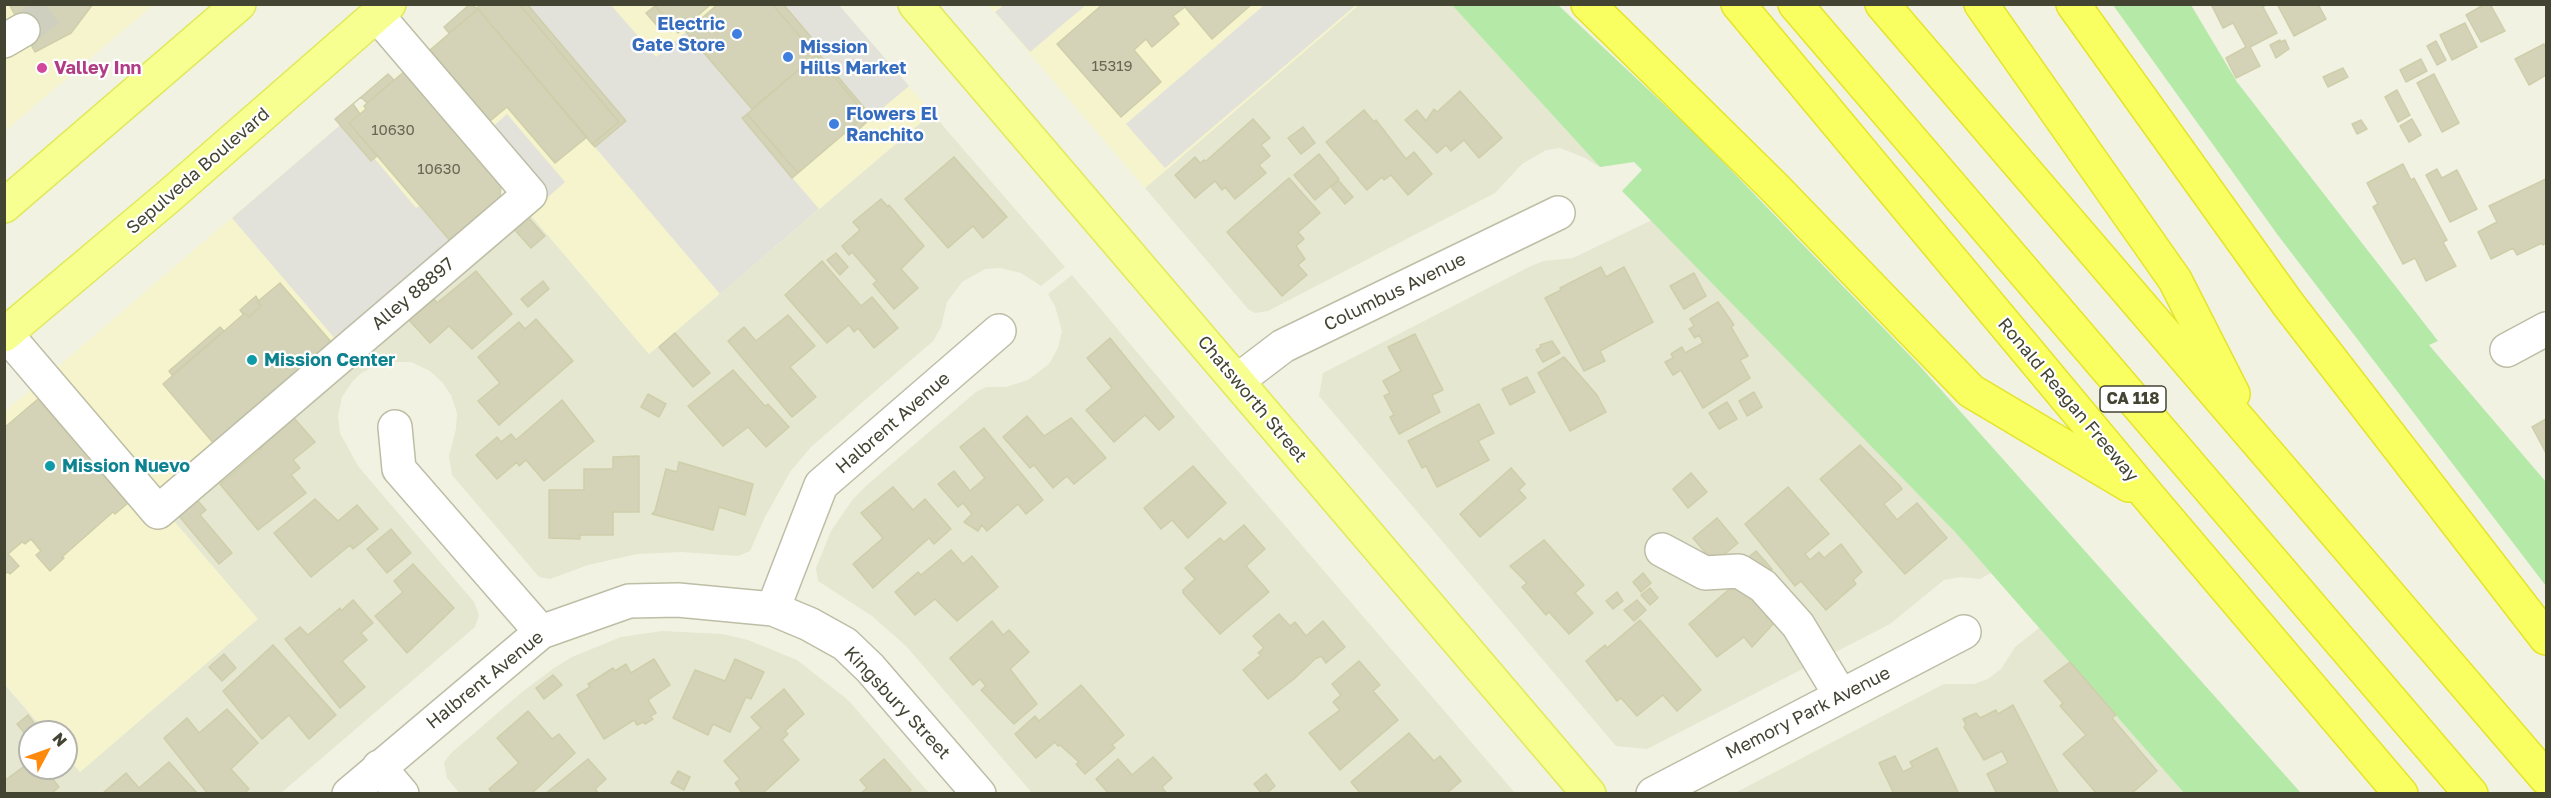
<!DOCTYPE html>
<style>
body{margin:0}
#map{position:relative;width:2551px;height:798px;overflow:hidden;background:#f1f2e2;font-family:"Golos Text",sans-serif}
canvas{display:block}
.frame{position:absolute;inset:0;border:6px solid #443;pointer-events:none}
.north{position:absolute;left:18px;top:720px;width:60px;height:60px;box-sizing:border-box;background:#fff;border:2px solid #b4b4ad;border-radius:50%;rotate:49deg;font-size:16px;font-weight:700;line-height:24px;text-align:center;color:#443}
.north::after{content:'';display:block;margin:auto;width:21px;height:27px;background:#ff890d;clip-path:polygon(50% 0,100% 100%,50% 72%,0 100%)}
</style>
<div id="map">
<canvas width="2551" height="798"></canvas>
<div class="frame"></div>
<div class="north">N</div>
</div>
<script>
const context = document.querySelector('canvas').getContext('2d');
context.lineJoin = 'round';
function fill(path, color) { context.fillStyle = color; context.fill(path, 'evenodd'); }
const poly = rows => new Path2D(rows.map(r => 'M' + r).join(''));
function stroke(path, color, width, dash) { context.strokeStyle = color; context.lineWidth = width; context.lineCap = dash ? 'butt' : 'round'; context.setLineDash(dash || []); context.stroke(path); }
function write(font, color, halo, rows, align = 'center') {
  context.font = font + ' "Golos Text",sans-serif'; context.lineWidth = 4.5; context.setLineDash([]); context.textBaseline = 'middle'; context.strokeStyle = halo; context.fillStyle = color; for (const [text, x, y, turn = 0] of rows) {
    context.save(); context.translate(x, y); context.rotate((+turn || 0) * Math.PI / 180); context.textAlign = isNaN(turn) ? turn : align; if (halo) context.strokeText(text, 0, 0); context.fillText(text, 0, 0); context.restore();
  }
}
const residential = poly([
 [1359,4,1452,5,1600,167,1583,157,1560,148,1546,150,1522,164,1495,193,1268,311,1255,313,1248,309,1145,188],
 [932,113,1065,267,1041,286,1021,273,1000,268,985,269,962,282,947,302,941,327,933,341,811,447,790,472,764,519,750,551,738,556,682,552,637,554,588,565,550,579,539,577,452,475,449,456,456,429,457,413,451,395,442,382,430,371,411,362,384,362,361,373,352,382,342,397,338,416,340,433,358,466,474,602,479,615,475,627,281,793,5,793,4,684,46,732,30,732,30,768,66,768,66,755,80,772,257,619,171,518,529,213,649,354],
 [1652,220,1814,386,1955,532,1991,573,1980,579,1960,577,1944,580,1890,624,1647,749,1616,746,1319,396,1323,373,1531,266,1544,261,1573,258],
 [1072,275,1200,427,1515,793,1032,793,906,646,872,616,818,581,816,568,831,531,853,499,867,485,976,392,986,387,1006,387,1028,380,1049,364,1058,348,1062,331,1055,306,1048,294],
 [2039,628,2184,793,1733,794,1944,684,1974,684,1988,679,2001,669,2015,647],
 [662,631,722,634,748,640,797,660,848,700,929,793,460,794,447,778,444,763,450,754,522,692,554,668,572,657,621,637]
]);
const commercial = poly([
 [5,5,153,5,5,131],
 [481,5,839,5,932,113,649,354,529,213,546,198,423,54],
 [988,5,1359,5,1145,188],
 [405,69,501,181,500,201,160,493,54,370],
 [32,389,138,510,163,531,174,521,258,619,80,772,66,755,66,732,46,732,5,684,4,412]
]);
const green = poly([
 [1557,4,1702,140,1918,364,2301,793,2184,793,1955,532,1622,191,1642,170,1634,162,1600,167,1452,5],
 [2113,5,2191,5,2237,82,2438,341,2429,345,2546,482,2546,586,2277,234]
]);
const parking = poly([
 [527,5,611,5,656,57,686,32,752,109,742,119,819,209,720,294,595,147,625,121],
 [783,5,839,5,909,86,872,117,818,53],
 [1004,5,1004,4,1086,5,1030,52,995,12],
 [1262,5,1356,5,1165,168,1126,124,1263,6],
 [507,114,565,182,547,198,488,131],
 [346,120,374,158,416,208,419,206,452,243,337,341,232,218]
]);
const building = poly([
 [9,4,93,4,71,33,35,52,9,4],
 [470,4,478,9,449,33,444,27,470,4],
 [481,4,519,4,619,122,592,144,477,8,481,4],
 [519,4,527,4,626,121,595,147,592,144,619,122,519,4],
 [654,4,711,4,678,33,654,4],
 [718,4,772,4,816,55,752,109,686,32,718,4],
 [772,4,783,4,822,50,816,55,772,4],
 [1103,4,1252,4,1212,39,1185,7,1173,16,1179,24,1152,47,1146,39,1134,50,1161,82,1121,117,1057,44,1103,4],
 [2211,4,2267,4,2263,7,2277,33,2250,47,2260,66,2236,78,2226,58,2246,47,2233,23,2223,28,2211,4],
 [2277,4,2318,4,2326,19,2294,36,2277,4],
 [2485,4,2490,4,2505,31,2481,42,2466,15,2485,4],
 [655,6,668,21,660,29,646,13,655,6],
 [478,9,587,137,555,163,507,107,490,121,430,50,478,9],
 [2465,23,2477,47,2452,60,2440,35,2465,23],
 [2280,40,2280,42,2285,40,2289,49,2276,58,2270,45,2280,40],
 [2436,41,2446,60,2437,65,2427,46,2436,41],
 [2544,44,2546,49,2546,75,2529,85,2515,59,2544,44],
 [818,53,872,117,858,130,854,125,866,115,816,55,818,53],
 [816,55,866,115,798,173,747,114,816,55],
 [2421,59,2427,71,2406,82,2400,70,2421,59],
 [2343,68,2348,77,2328,87,2323,77,2343,68],
 [406,70,501,181,500,201,452,243,349,123,366,109,364,106,406,70],
 [388,74,394,80,364,106,366,109,360,114,353,104,388,74],
 [2434,74,2459,123,2442,132,2417,83,2434,74],
 [2397,90,2410,115,2398,122,2385,97,2397,90],
 [1460,91,1502,138,1479,158,1464,140,1451,151,1446,145,1437,153,1405,120,1417,110,1426,121,1434,109,1437,112,1460,91],
 [361,97,367,103,364,106,366,109,349,123,377,156,371,161,335,119,361,97],
 [1364,110,1374,122,1376,120,1406,159,1414,152,1432,174,1408,195,1391,175,1384,180,1382,177,1367,190,1326,142,1364,110],
 [747,114,764,134,798,173,792,178,742,118,747,114],
 [1253,119,1270,138,1261,145,1270,156,1259,165,1266,173,1235,199,1225,187,1222,190,1215,181,1195,198,1175,175,1195,157,1200,163,1204,160,1206,161,1253,119],
 [2412,119,2421,135,2409,142,2400,126,2412,119],
 [2361,120,2367,129,2357,134,2352,124,2361,120],
 [1303,127,1315,143,1301,154,1288,138,1303,127],
 [1319,154,1339,179,1315,200,1294,175,1319,154],
 [954,157,1007,217,983,238,973,226,948,248,905,199,954,157],
 [2403,164,2411,180,2414,178,2447,240,2443,242,2456,266,2426,281,2415,258,2403,264,2373,207,2378,204,2367,183,2403,164],
 [2437,169,2442,178,2457,170,2477,209,2450,222,2426,175,2437,169],
 [1289,178,1320,213,1298,232,1304,239,1296,246,1305,259,1298,265,1307,275,1282,296,1227,232,1289,178],
 [2546,179,2546,243,2543,245,2542,243,2517,255,2513,248,2491,259,2478,232,2497,222,2489,206,2546,179],
 [1339,181,1353,197,1345,204,1331,187,1339,181],
 [881,199,888,207,889,205,924,246,901,269,918,288,894,309,873,284,877,281,852,252,849,255,842,246,860,230,853,222,881,199],
 [527,216,545,236,531,248,513,228,527,216],
 [836,253,848,267,840,275,827,260,836,253],
 [822,261,861,306,872,297,898,328,874,348,858,328,854,332,849,325,827,343,785,295,822,261],
 [1601,267,1606,277,1624,267,1653,322,1600,351,1605,361,1584,371,1545,298,1561,290,1560,288,1601,267],
 [476,271,512,314,472,349,449,326,430,343,409,320,434,299,437,303,476,271],
 [1694,273,1706,296,1684,309,1670,286,1694,273],
 [543,281,549,289,528,307,521,299,543,281],
 [280,283,333,344,215,445,163,384,245,313,249,317,261,306,257,302,280,283],
 [256,296,261,306,249,317,245,313,243,314,240,310,256,296],
 [1718,302,1734,325,1731,327,1748,356,1740,360,1750,378,1703,408,1681,370,1673,375,1665,362,1673,358,1671,354,1682,347,1685,353,1703,343,1699,335,1695,338,1689,329,1694,326,1690,319,1718,302],
 [788,315,815,346,790,367,816,397,792,417,728,341,744,327,756,341,788,315],
 [536,319,573,361,499,425,478,401,500,383,478,357,519,322,525,329,536,319],
 [220,327,224,331,172,375,169,371,220,327],
 [675,333,710,373,693,387,659,347,675,333],
 [1415,334,1443,390,1432,395,1440,412,1399,434,1390,417,1394,415,1384,396,1390,393,1383,381,1401,371,1388,347,1415,334],
 [1110,338,1174,417,1159,430,1145,415,1114,442,1086,410,1112,388,1087,358,1110,338],
 [1552,341,1560,353,1543,362,1536,350,1541,347,1540,345,1552,341],
 [1564,357,1597,395,1606,412,1570,431,1538,373,1564,357],
 [733,370,765,406,768,404,789,427,766,447,748,427,723,446,688,406,733,370],
 [1527,377,1535,392,1510,405,1502,389,1527,377],
 [1754,392,1762,407,1747,416,1739,401,1754,392],
 [648,394,666,404,659,417,641,407,648,394],
 [38,399,128,503,115,514,113,512,62,557,64,558,50,571,36,555,41,551,31,539,25,544,22,542,8,554,19,566,10,574,8,572,4,574,4,428,38,399],
 [562,400,594,441,544,481,526,460,519,466,517,462,497,479,476,455,497,437,501,442,511,434,516,440,562,400],
 [1727,402,1737,419,1719,429,1709,413,1727,402],
 [1479,404,1494,433,1478,441,1489,460,1437,487,1426,466,1422,468,1408,441,1479,404],
 [1027,416,1044,436,1071,418,1106,458,1074,484,1067,476,1053,488,1034,465,1030,468,1003,437,1027,416],
 [294,418,315,442,293,460,300,468,291,475,306,493,258,530,220,484,259,451,267,441,265,438,277,427,280,430,294,418],
 [2546,419,2546,453,2532,427,2546,419],
 [984,428,1043,500,1026,514,1018,504,987,531,982,525,978,531,964,522,972,514,963,503,958,507,938,484,954,471,970,491,985,478,960,447,984,428],
 [1860,445,1900,486,1902,489,1884,504,1897,520,1917,503,1947,538,1905,574,1820,479,1860,445],
 [639,456,639,512,613,512,613,535,580,535,580,539,549,538,549,490,584,490,584,469,613,469,613,457,639,456],
 [679,462,753,484,745,515,719,507,713,530,652,514,655,511,666,469,677,472,679,462],
 [1193,466,1226,503,1188,538,1172,520,1161,529,1144,508,1193,466],
 [1511,468,1525,484,1519,490,1526,498,1480,537,1460,514,1511,468],
 [1691,473,1707,492,1688,508,1673,489,1691,473],
 [893,487,913,510,925,499,951,529,934,544,929,538,873,588,853,564,883,538,861,513,893,487],
 [1788,487,1829,534,1805,554,1810,560,1819,552,1824,558,1841,544,1862,572,1853,580,1856,584,1826,610,1801,581,1795,586,1745,524,1788,487],
 [315,499,338,521,357,505,378,529,353,549,350,545,311,577,274,533,315,499],
 [197,500,206,510,200,515,232,553,219,564,179,516,197,500],
 [1717,518,1738,543,1714,563,1693,538,1717,518],
 [1244,525,1265,549,1246,566,1269,592,1220,634,1183,593,1183,590,1195,579,1185,568,1220,538,1224,542,1244,525],
 [391,529,411,553,387,573,367,549,391,529],
 [1544,540,1584,585,1575,593,1593,613,1569,634,1549,612,1546,615,1522,587,1527,583,1510,566,1544,540],
 [951,550,963,564,972,556,998,587,957,621,935,599,915,615,895,592,918,572,921,575,951,550],
 [1756,551,1772,569,1761,578,1745,560,1756,551],
 [413,564,454,608,407,653,375,616,403,592,394,581,413,564],
 [1643,573,1651,583,1641,592,1633,582,1643,573],
 [1741,579,1774,623,1752,647,1744,637,1717,657,1689,624,1741,579],
 [1650,588,1658,598,1650,605,1641,595,1650,588],
 [1617,592,1623,601,1613,609,1606,601,1617,592],
 [353,600,373,623,361,633,367,640,342,661,365,687,340,708,285,639,300,627,308,635,340,608,341,611,353,600],
 [1637,600,1646,610,1634,621,1624,610,1637,600],
 [1279,614,1290,626,1295,622,1306,636,1323,621,1345,647,1326,663,1321,656,1315,659,1294,679,1268,699,1243,670,1261,655,1258,653,1264,648,1253,636,1279,614],
 [1640,620,1701,690,1677,711,1663,695,1637,716,1621,698,1617,701,1586,661,1605,645,1607,648,1640,620],
 [992,621,1003,635,1009,630,1029,652,1010,669,1037,704,1014,724,981,690,986,686,980,679,973,685,950,658,992,621],
 [273,645,336,715,309,739,289,715,262,739,223,691,273,645],
 [224,654,236,668,222,681,209,667,224,654],
 [654,659,670,685,648,700,656,713,650,716,653,719,645,724,643,722,637,725,634,720,604,739,577,695,590,687,588,684,613,668,615,671,626,664,631,673,654,659],
 [735,659,764,672,751,699,746,697,730,732,713,724,708,735,673,718,695,670,725,681,735,659],
 [1359,661,1380,685,1373,691,1398,720,1340,770,1309,733,1340,710,1333,702,1341,695,1332,684,1359,661],
 [2070,662,2116,715,2112,718,2157,771,2131,794,2097,794,2063,754,2086,735,2060,706,2063,703,2044,681,2070,662],
 [553,675,562,685,544,699,536,688,553,675],
 [1081,685,1124,735,1112,745,1115,748,1085,774,1076,764,1079,762,1060,745,1058,746,1055,742,1036,758,1015,734,1035,716,1039,721,1081,685],
 [784,689,804,714,785,731,788,734,782,740,799,760,762,794,743,794,735,783,740,779,724,761,761,728,751,717,784,689],
 [2013,705,2059,794,1997,794,1987,774,2008,763,2002,751,1984,760,1964,727,1966,725,1963,719,1976,713,1980,718,1996,710,1998,714,2013,705],
 [227,709,258,743,231,769,249,789,244,794,208,794,164,738,187,718,199,733,227,709],
 [528,711,552,739,559,734,575,753,531,794,493,794,489,789,519,763,497,738,528,711],
 [28,715,37,727,27,736,17,724,28,715],
 [1409,733,1434,761,1440,756,1461,781,1446,794,1361,794,1351,782,1409,733],
 [1937,748,1959,794,1894,794,1879,763,1895,756,1903,772,1913,767,1910,762,1937,748],
 [1153,757,1172,778,1162,787,1167,794,1109,794,1096,779,1118,759,1132,775,1153,757],
 [588,759,606,779,595,789,599,794,545,794,588,759],
 [884,759,911,790,907,794,860,794,867,788,860,780,884,759],
 [30,762,30,768,44,768,59,787,51,794,4,794,4,781,30,762],
 [169,762,198,794,104,792,126,773,139,788,169,762],
 [678,771,690,777,684,790,671,783,678,771],
 [1266,774,1275,786,1266,794,1262,794,1254,784,1266,774]
]);
const minorTunnel = poly([
 [23,30,57,4]
]);
const minor = poly([
 [4,41,23,30],
 [6,334,158,512,530,194,377,15],
 [2507,350,2546,329],
 [1237,381,1283,346,1558,213],
 [395,427,399,469,541,632],
 [1662,550,1705,573,1739,571,1763,586,1798,625,1841,696],
 [773,609,809,624,845,644,870,668,979,794],
 [379,767,402,794],
 [349,794,541,632,629,601,678,600,773,609,821,485,999,331],
 [1653,794,1964,632]
]);
const major = poly([
 [915,4,1589,794],
 [4,206,239,4],
 [4,335,168,197,389,4]
]);
const highway = poly([
 [1588,4,1773,186,1971,391,2129,485],
 [1738,4,2149,497,2401,794],
 [1795,4,2471,794],
 [1882,4,2546,778],
 [1981,4,2175,280,2233,394],
 [2073,4,2288,304,2546,638]
]);
const markers = [
 [737,34,6,"#3f7fe0"],
 [788,57,6,"#3f7fe0"],
 [42,68,6,"#d1479c"],
 [834,124,6,"#3f7fe0"],
 [252,360,6,"#0f9aa8"],
 [50,466,6,"#0f9aa8"]
];
const numberNames = [
 ["15319",1112,66],
 ["10630",393,130],
 ["10630",439,169]
];
const shields = [
 [2133,399,66]
];
const shieldNames = [
 ["CA 118",2133,399]
];
const shopNames = [
 ["Electric",725,24,"right"],
 ["Gate Store",725,45,"right"],
 ["Mission",800,47],
 ["Hills Market",800,68],
 ["Flowers El",846,114],
 ["Ranchito",846,135]
];
const hotelNames = [
 ["Valley Inn",54,68]
];
const streetNames = [
 ["Sepulveda Boulevard",198,171,-41],
 ["Columbus Avenue",1395,292,-26],
 ["Alley 88897",413,294,-40],
 ["Chatsworth Street",1252,399,50],
 ["Ronald Reagan Freeway",2068,400,50],
 ["Halbrent Avenue",893,423,-41],
 ["Halbrent Avenue",485,680,-39],
 ["Kingsbury Street",897,703,47],
 ["Memory Park Avenue",1808,713,-27]
];
const cultureNames = [
 ["Mission Center",264,360],
 ["Mission Nuevo",62,466]
];
fill(residential, '#e5e7d0');
fill(commercial, '#f6f4cc');
fill(green, '#b4e9a8');
fill(parking, '#e2e2db');
fill(building, '#d4d3b7');
stroke(building, '#cfceaa', 1.5);
stroke(minorTunnel, '#cecfbf', 33, [33, 16]);
stroke(minor, '#bdbea5', 36);
stroke(major, '#e0e95a', 36);
stroke(highway, '#e4e42a', 36);
stroke(minor, '#fff', 33);
stroke(major, '#f6ff8f', 33);
stroke(highway, '#faff61', 33);
for (const [x, y, r, color] of markers) { const dot = new Path2D(); dot.arc(x, y, r, 0, 2 * Math.PI); context.fillStyle = color; context.fill(dot); stroke(dot, '#fff', 2); }
write('15px', '#686854', null, numberNames);
for (const [x, y, w] of shields) { const box = new Path2D(); box.roundRect(x - w / 2, y - 13, w, 26, 4.5); context.fillStyle = '#fff'; context.fill(box); stroke(box, '#443', 1.5); }
write('bold 16px', '#443', null, shieldNames);
write('bold 18px', '#366cbe', '#fff', shopNames, 'left');
write('bold 18px', '#b23c85', '#fff', hotelNames, 'left');
write('18px', '#443', '#fff', streetNames);
write('bold 18px', '#0d838f', '#fff', cultureNames, 'left');
</script>
